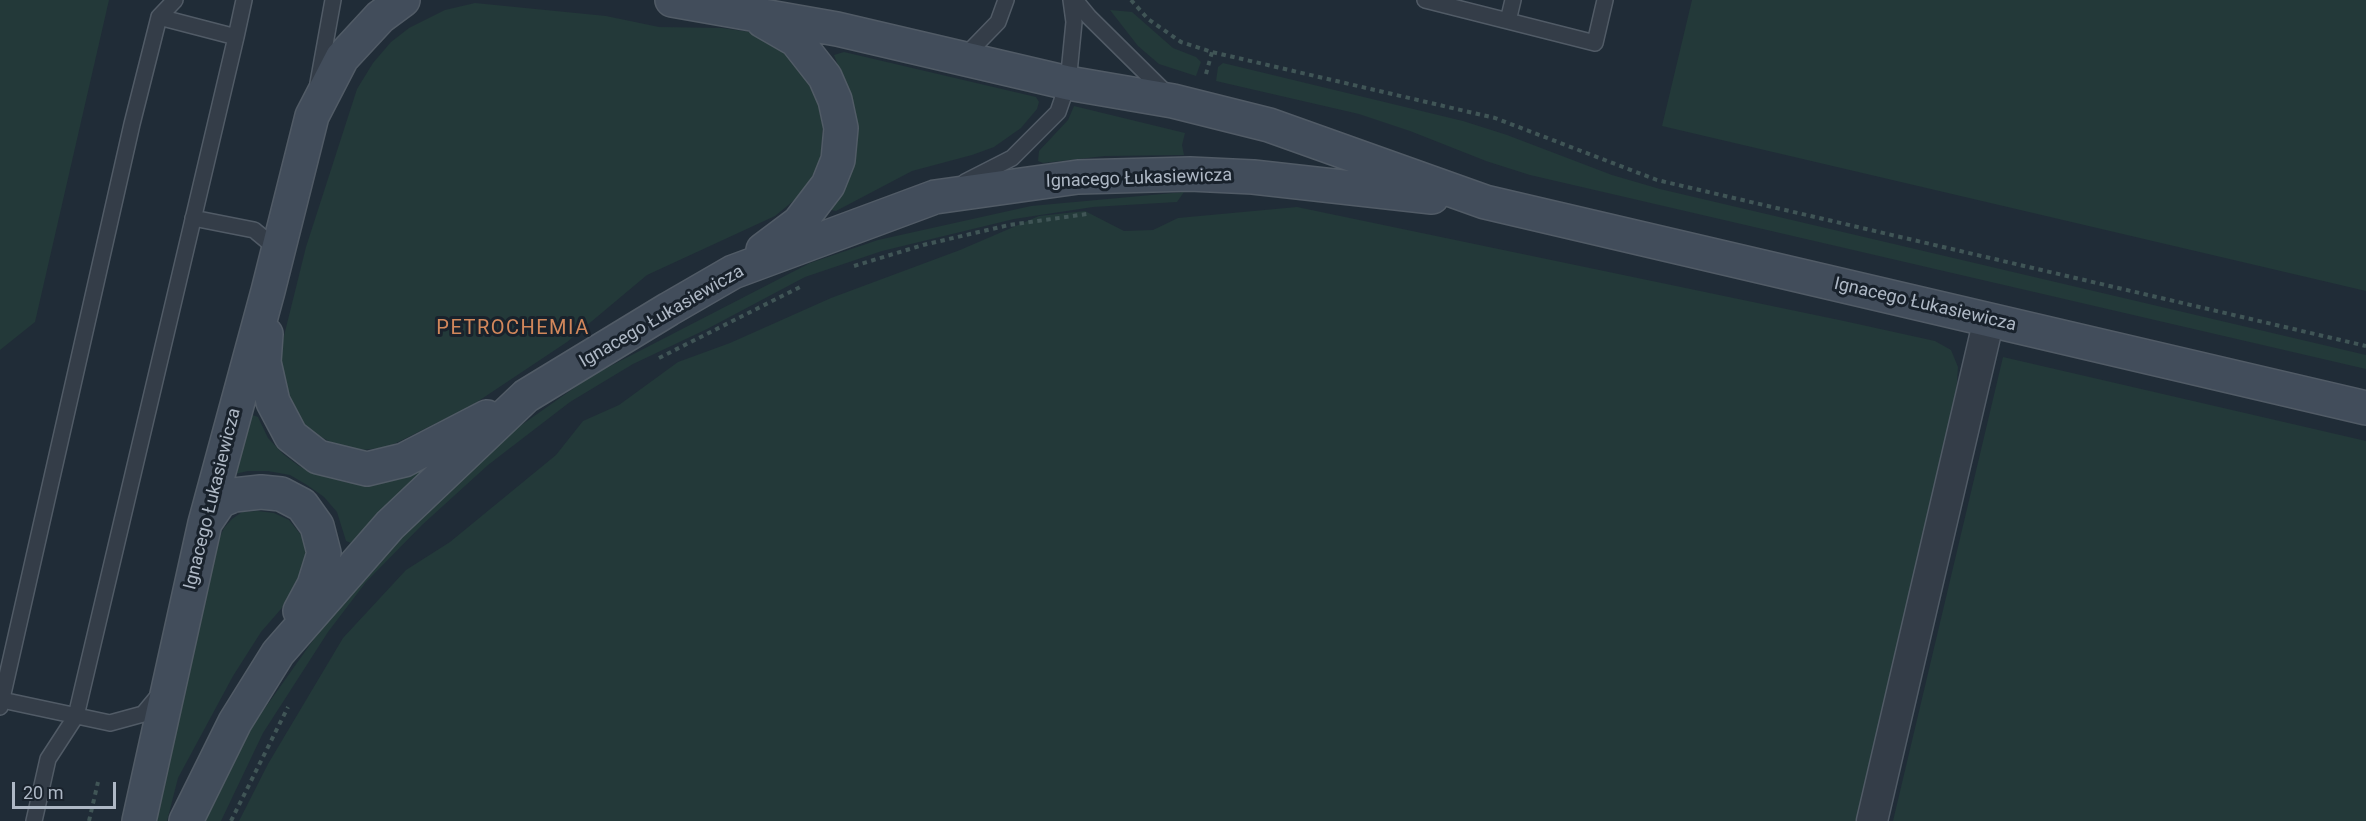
<!DOCTYPE html>
<meta charset="utf-8">
<style>
body{margin:0}
#map{position:relative;width:2366px;height:821px;overflow:hidden;background:#202c37;font-family:Roboto,sans-serif}
canvas{display:block}
.scale{position:absolute;left:12px;top:782px;width:104px;height:27px;box-sizing:border-box;border:3px solid #aeb8c5;border-top:0;padding-left:8px;font-size:18px;line-height:21px;white-space:nowrap;color:#aeb8c5;-webkit-text-stroke:4px #19222c;paint-order:stroke}
</style>
<div id="map">
<canvas width="2366" height="821"></canvas>
<div class="scale">20 m</div>
</div>
<script>
const context = document.querySelector('canvas').getContext('2d');
context.lineJoin = 'round';
function fill(path, color) { context.fillStyle = color; context.fill(path, 'evenodd'); }
const poly = rows => new Path2D(rows.map(r => 'M' + r).join(''));
function stroke(path, color, width, dash) { context.strokeStyle = color; context.lineWidth = width; context.lineCap = dash ? 'butt' : 'round'; context.setLineDash(dash || []); context.stroke(path); }
function write(font, color, halo, rows, align = 'center') {
  context.font = font + ' Roboto,sans-serif'; context.lineWidth = 6; context.setLineDash([]); context.textBaseline = 'middle'; context.strokeStyle = halo; context.fillStyle = color; for (const [text, x, y, turn = 0] of rows) {
    context.save(); context.translate(x, y); context.rotate((+turn || 0) * Math.PI / 180); context.textAlign = isNaN(turn) ? turn : align; if (halo) context.strokeText(text, 0, 0); context.fillText(text, 0, 0); context.restore();
  }
}
const green = poly([
 [0,0,109,0,35,322,0,350],
 [1692,0,2366,0,2366,291,1662,126],
 [475,3,606,16,659,27,722,28,764,34,793,58,815,92,823,127,820,163,803,193,775,216,647,275,567,342,471,406,388,447,363,450,342,448,310,431,285,403,279,356,306,247,357,89,373,63,391,42,409,28,445,10],
 [1110,10,1132,12,1173,48,1196,57,1201,62,1196,76,1159,64,1138,46],
 [844,52,1036,97,1039,102,1037,109,1021,128,994,147,972,155,912,171,836,211,831,210,828,203,855,126,853,104,834,55],
 [1223,63,1463,121,1507,135,1612,175,1660,189,2366,355,2366,369,1530,175,1486,161,1410,131,1359,114,1216,81,1218,67],
 [1074,106,1185,133,1182,145,1184,155,1105,156,1043,163,1038,161,1039,151,1068,120],
 [1184,192,1177,202,1093,207,1014,219,882,251,805,277,707,329,633,364,570,402,488,465,422,525,366,582,328,632,263,733,221,821,205,821,216,794,253,725,360,574,468,468,513,431,591,376,810,263,878,240,1031,206],
 [1297,207,1844,321,1935,341,1951,350,1958,367,1956,396,1864,821,239,821,268,764,343,638,406,570,450,542,556,455,583,421,619,405,678,362,730,343,831,298,960,250,1039,216,1085,211,1124,231,1153,230,1178,218],
 [2003,357,2366,441,2366,821,1893,821],
 [250,414,258,417,268,438,283,454,299,466,323,476,349,483,375,483,401,479,430,467,351,543,346,541,337,512,324,497,307,485,290,475,268,471,248,471,235,474],
 [258,511,274,513,289,520,301,535,308,549,303,574,281,609,261,632,233,676,178,778,167,821,151,821,217,543,224,528,232,519,242,512]
]);
const path = poly([
 [1131,0,1148,19,1181,42,1212,52,1495,118,1657,180,2366,346],
 [1206,74,1212,52],
 [854,266,923,245,1009,225,1087,214],
 [659,358,800,287],
 [89,821,98,782],
 [231,821,288,707]
]);
const service = poly([
 [1075,0,1089,17,1167,94],
 [1425,0,1595,43,1605,0],
 [159,17,175,0],
 [1508,21,1513,0],
 [236,37,244,0],
 [962,59,998,22,1006,0],
 [318,83,333,0],
 [965,182,1012,158,1058,112,1068,83,1074,22,1071,0],
 [193,218,254,230,277,249],
 [2,700,110,723,143,714,158,696],
 [0,707,132,124,159,17,236,37,76,716,48,759,34,821]
]);
const minor = poly([
 [1872,821,1989,319]
]);
const secondary = poly([
 [672,0,837,29,1068,83,1173,101,1269,125,1485,202,2366,408],
 [763,21,796,40,825,77,835,100,841,128,838,160,828,185,799,223,763,250],
 [266,334,264,362,273,402,291,436,318,457,367,469,404,460,487,417],
 [205,523,220,501,234,495,261,492,281,494,302,505,317,526,324,553,314,585,300,611],
 [139,821,205,523,268,291,312,116,342,58,380,17,403,0],
 [186,821,235,722,278,653,390,525,526,396,669,309,733,272,935,197,1078,177,1190,174,1253,177,1432,197]
]);
const streetNames = [
 ["Ignacego Łukasiewicza",1139,179,-2],
 ["Ignacego Łukasiewicza",1925,305,13],
 ["Ignacego Łukasiewicza",662,317,-30],
 ["Ignacego Łukasiewicza",213,499,-76]
];
const neighbourhoodNames = [
 ["PETROCHEMIA",513,329]
];
fill(green, '#233939');
stroke(service, '#515b66', 18);
stroke(minor, '#515b66', 33);
stroke(secondary, '#515b66', 36);
stroke(path, '#405556', 4, [4.5, 4.5]);
stroke(service, '#343d48', 15);
stroke(minor, '#343d48', 30);
stroke(secondary, '#424d5b', 33);
write('18px', '#aeb8c5', '#19222c', streetNames);
context.letterSpacing = '1.5px';
write('20px', '#d2875b', '#19222c', neighbourhoodNames);
context.letterSpacing = '0px';
</script>
